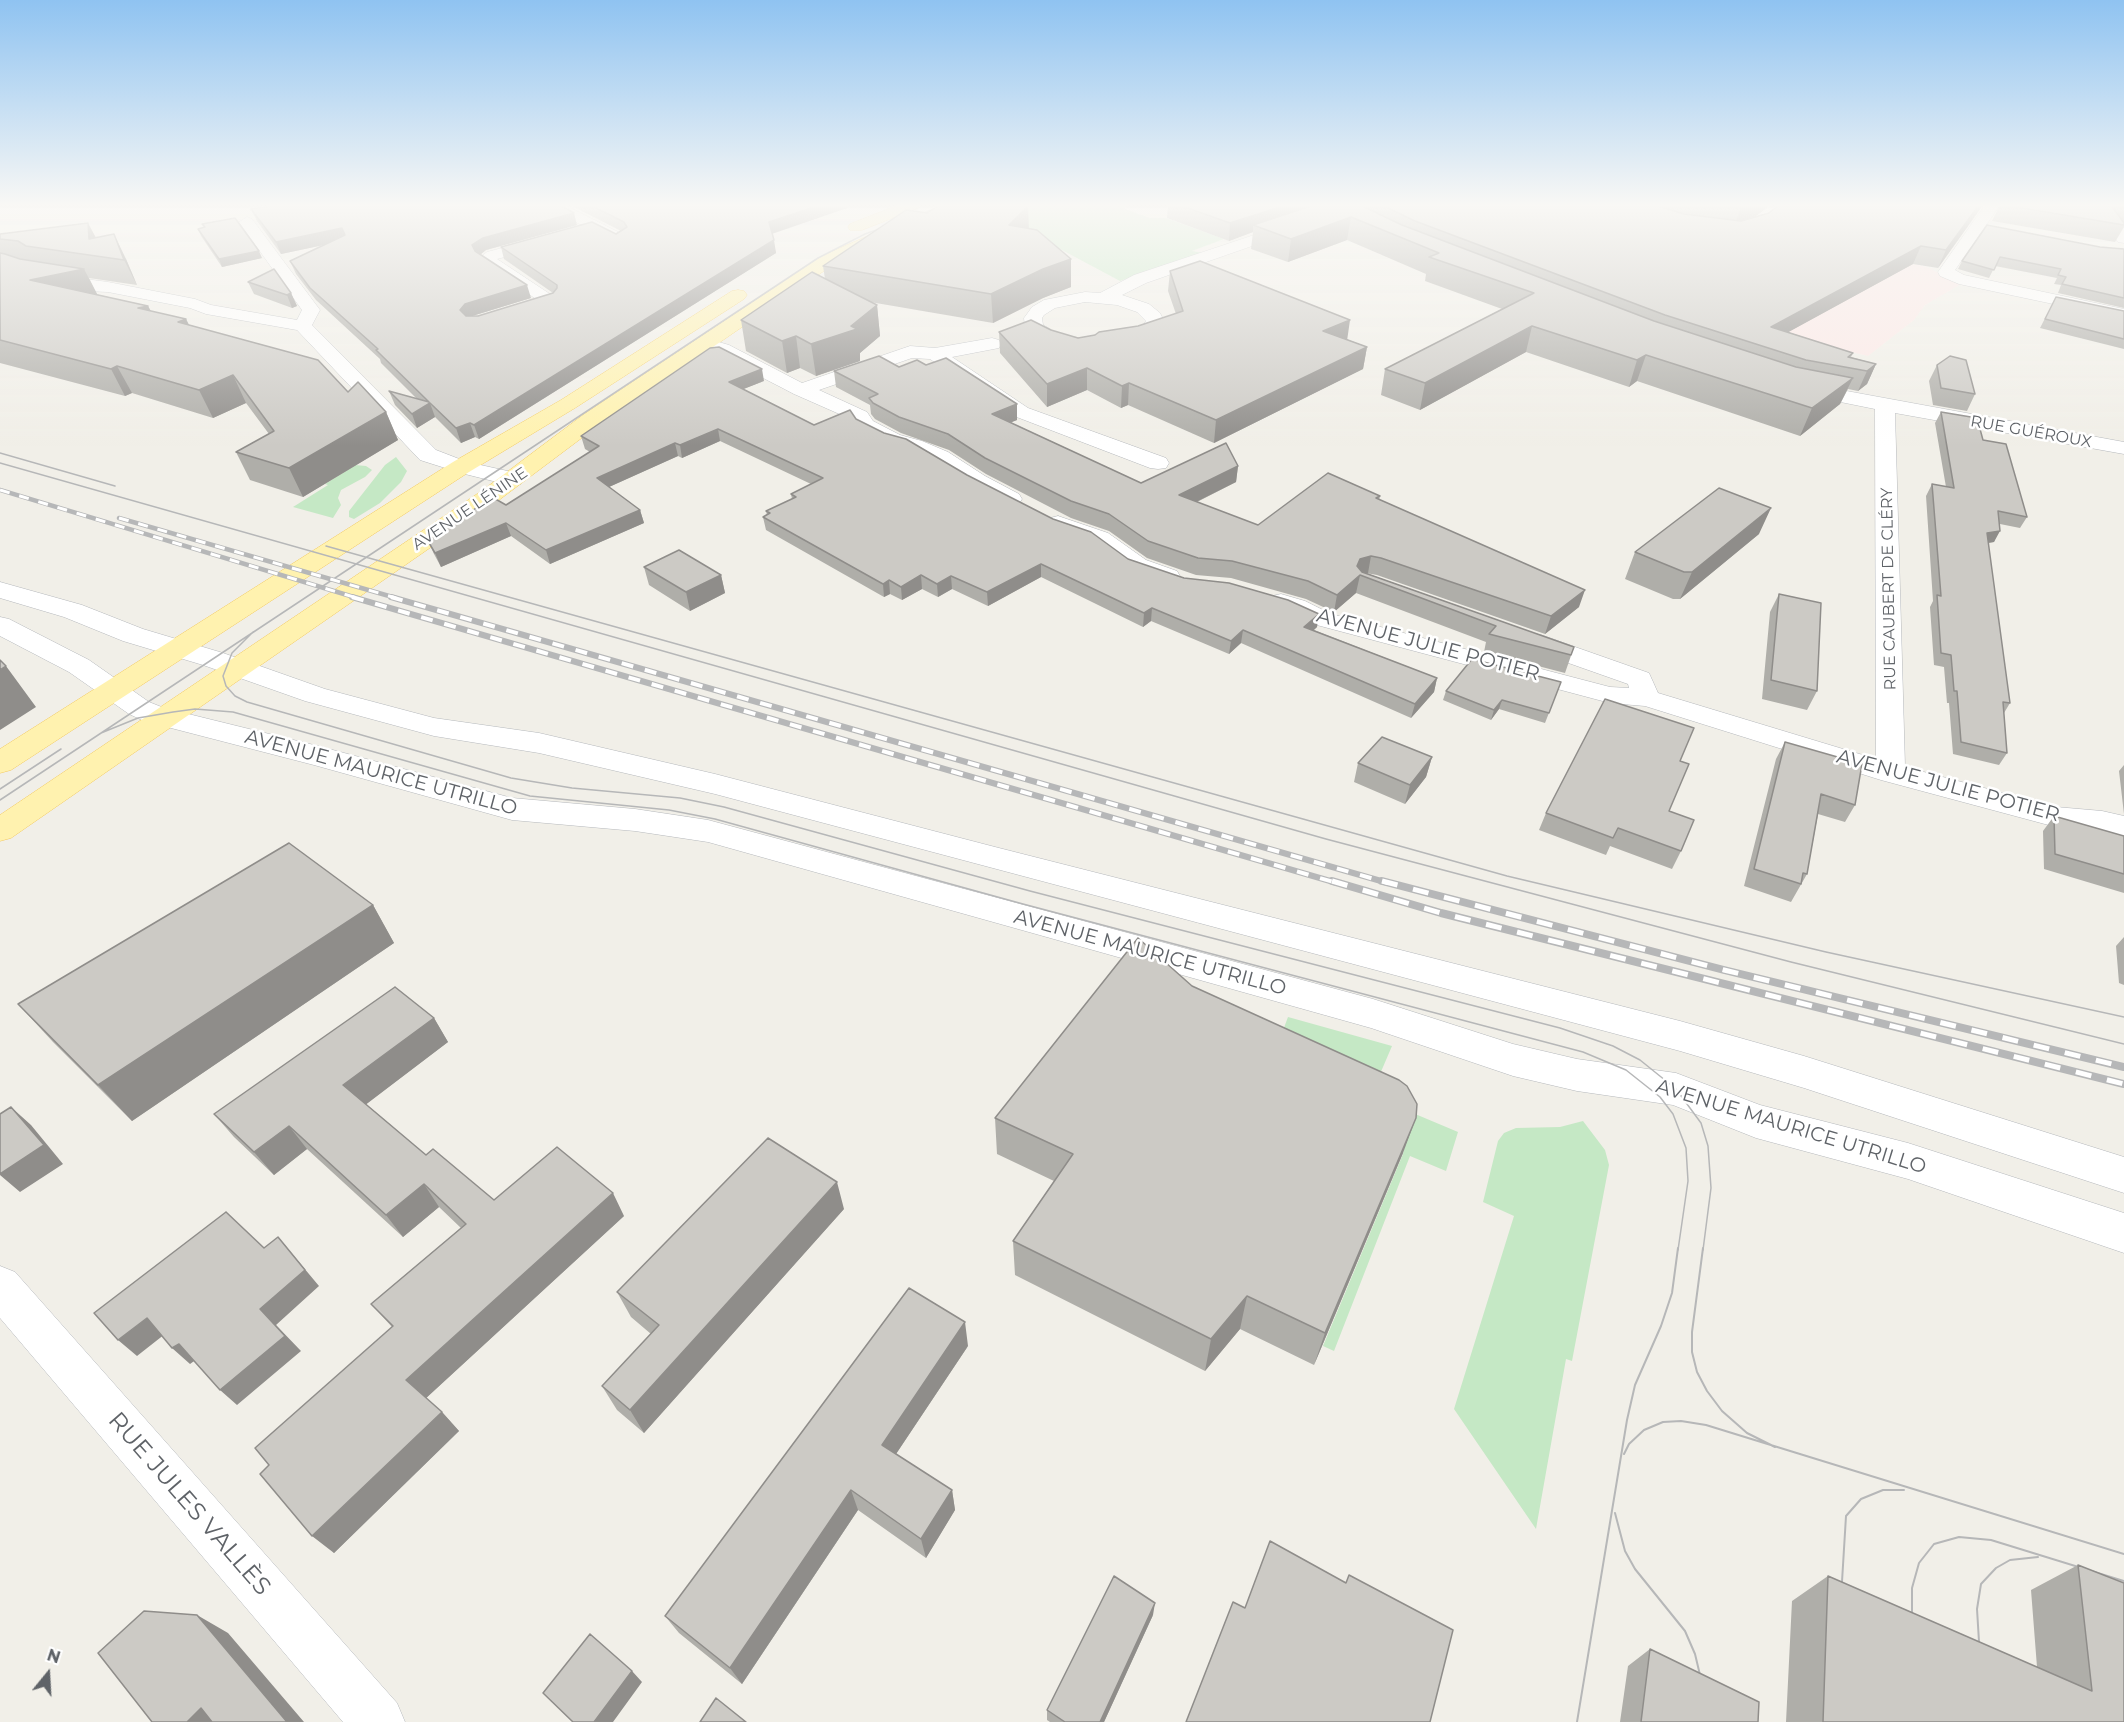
<!DOCTYPE html>
<meta charset="utf-8">
<style>
body{margin:0}
#map{position:relative;width:2124px;height:1722px;overflow:hidden;background:#f1efe8;font-family:Montserrat,sans-serif}
canvas{display:block}
.north{position:absolute;left:18px;top:1644px;width:60px;height:60px;-webkit-text-stroke:4px #fff;paint-order:stroke;rotate:18deg;font-size:16px;font-weight:700;line-height:24px;text-align:center;color:#5f6368}
.north::after{content:'';display:block;margin:auto;width:21px;height:27px;background:#5f6368;clip-path:polygon(50% 0,100% 100%,50% 72%,0 100%)}
</style>
<div id="map">
<canvas width="2124" height="1722"></canvas>
<div class="north">N</div>
</div>
<script>
const context = document.querySelector('canvas').getContext('2d');
context.lineJoin = 'round';
function fill(path, color) { context.fillStyle = color; context.fill(path, 'evenodd'); }
const poly = rows => new Path2D(rows.map(r => 'M' + r).join(''));
function stroke(path, color, width, dash) { context.strokeStyle = color; context.lineWidth = width; context.lineCap = dash ? 'butt' : 'round'; context.setLineDash(dash || []); context.stroke(path); }
function write(font, color, halo, rows, align = 'center') {
  context.font = font + ' Montserrat,sans-serif'; context.lineWidth = 5; context.setLineDash([]); context.textBaseline = 'middle'; context.strokeStyle = halo; context.fillStyle = color; for (const [text, x, y, turn = 0] of rows) {
    context.save(); context.translate(x, y); context.rotate((+turn || 0) * Math.PI / 180); context.textAlign = isNaN(turn) ? turn : align; if (halo) context.strokeText(text, 0, 0); context.fillText(text, 0, 0); context.restore();
  }
}
const medical = poly([
 [1898,261,1927,267,1961,284,1925,305,1914,320,1868,356,1770,332]
]);
const green = poly([
 [1012,205,1127,205,1124,209,1150,218,1166,218,1224,239,1192,251,1204,253,1120,281,1030,233],
 [396,457,407,471,401,482,380,503,354,519,349,517,349,511,385,465],
 [355,465,366,466,372,470,365,477,341,490,338,498,341,505,333,518,293,507,328,485,325,484],
 [1288,1017,1392,1046,1380,1074,1282,1033],
 [1332,1079,1458,1132,1446,1171,1410,1156,1334,1351,1323,1346,1403,1154,1405,1144],
 [1583,1121,1605,1150,1609,1165,1572,1361,1566,1359,1536,1529,1454,1409,1514,1216,1483,1202,1498,1141,1504,1133,1516,1128,1560,1127]
]);
const minor = poly([
 [547,205,565,205,626,236,628,239,626,242,614,242,549,208,547,205],
 [1985,205,2000,205,1955,270,1964,275,2124,309,2124,319,1959,284,1940,276,1938,272,1985,205],
 [247,217,252,219,320,310,312,325,436,450,467,462,521,474,524,479,521,484,513,486,461,473,420,460,297,330,206,314,190,308,108,292,87,291,34,282,20,276,0,273,0,263,31,268,39,273,108,282,195,299,211,305,297,320,302,310,239,222,247,217],
 [1290,223,1298,228,1295,231,1146,283,1122,295,1149,304,1160,313,1164,321,1158,333,1150,340,1130,347,1093,352,1050,344,1036,338,1025,327,1024,318,1027,314,1032,307,1044,300,1085,292,1100,293,1134,275,1290,223],
 [1085,302,1117,305,1137,312,1146,321,1138,332,1093,340,1060,335,1043,325,1042,318,1044,315,1055,308,1085,302],
 [544,237,550,239,552,242,550,245,497,259,559,300,556,304,523,314,511,314,508,310,511,306,536,299,478,259,487,252,544,237],
 [705,338,729,345,802,383,910,346,935,348,992,338,999,340,1001,344,999,348,952,357,1028,408,1166,458,1169,463,1166,468,1158,469,1150,468,1014,416,930,359,912,358,819,390,867,412,873,421,900,435,922,441,948,452,985,476,1019,494,1022,499,1019,504,1011,506,1003,504,969,486,932,462,908,449,886,443,859,429,853,420,794,394,715,353,698,348,696,344,698,340,705,338],
 [1803,383,2124,442,2124,454,1895,413,1905,767,2056,807,2102,811,2124,816,2124,838,2102,831,2056,827,1881,780,1645,706,1610,703,1313,624,1272,606,1269,601,1272,596,1281,594,1305,601,1331,614,1610,687,1629,688,1628,684,1523,647,1519,641,1523,635,1532,633,1541,635,1649,673,1658,693,1876,759,1875,409,1796,393,1793,389,1796,385,1803,383],
 [1058,516,1108,533,1146,560,1177,571,1180,576,1177,581,1168,583,1128,570,1092,543,1050,528,1047,523,1050,518,1058,516],
 [0,1266,15,1272,397,1703,405,1722,343,1722,0,1318,0,1266]
]);
const tertiary = poly([
 [2092,205,2108,205,2124,227,2124,243,2118,242,2092,205],
 [0,582,82,605,143,629,223,653,325,689,434,718,539,733,715,774,995,847,1680,1021,1804,1056,2124,1157,2124,1193,1804,1088,1680,1051,715,794,539,753,434,736,305,701,203,665,123,641,64,617,0,598,0,582],
 [0,617,9,619,89,660,149,702,164,708,318,746,512,798,635,809,708,820,1373,999,1513,1044,1577,1059,1676,1073,1760,1105,1908,1143,2124,1213,2124,1253,1908,1179,1756,1138,1673,1105,1577,1091,1513,1076,1371,1028,708,842,635,831,512,820,314,765,144,721,129,714,69,672,0,636,0,617]
]);
const primary = poly([
 [898,205,920,205,918,208,862,230,850,230,848,227,850,224,898,205],
 [888,227,894,229,896,232,894,235,834,264,599,425,499,500,11,838,0,841,0,815,483,490,583,415,822,256,888,227],
 [738,290,744,291,747,295,744,299,575,408,469,472,11,770,0,773,0,749,453,462,561,400,732,291,738,290]
]);
const tramFar1 = poly([
 [0,453,115,486],
 [0,463,1326,839,1791,962,2124,1044],
 [326,546,1507,876,1826,952,2124,1017],
 [253,632,232,653,223,676,226,686,235,696,247,702,511,778,572,788,680,798,724,807,1030,891,1560,1028,1613,1046,1640,1060,1676,1089,1701,1123,1708,1146,1711,1188,1703,1250],
 [101,733,138,718,173,712,195,709,233,712,530,796,669,810,715,819,1023,904,1583,1052,1626,1070,1660,1097,1673,1114,1686,1148,1688,1181,1678,1250],
 [0,789,61,749],
 [0,800,818,258,865,234,946,205]
]);
const tram = poly([
 [1703,1248,1692,1332,1692,1352,1697,1372,1707,1391,1722,1411,1747,1433,1775,1447],
 [1624,1454,1629,1444,1644,1430,1663,1422,1681,1421,1706,1425,2124,1554],
 [1615,1513,1625,1551,1635,1569,1685,1631,1695,1654,1700,1675,1700,1690],
 [1841,1598,1846,1516,1861,1499,1883,1490,1904,1490],
 [1912,1629,1912,1588,1919,1563,1934,1544,1959,1537,1991,1540,2124,1581],
 [1980,1658,1977,1609,1981,1584,1996,1568,2010,1560,2038,1557],
 [1577,1722,1627,1420,1635,1385,1661,1326,1672,1293,1678,1248]
]);
const railFar2 = poly([
 [0,490,357,598],
 [119,518,396,598]
]);
const railFar1 = poly([
 [352,597,1337,883],
 [391,597,1388,883]
]);
const rail = poly([
 [1332,881,1441,913,2124,1084],
 [1382,881,1724,970,2124,1067]
]);
const wall = poly([
 [570,205,847,205,847,208,772,234,776,253,479,439,475,437,461,443,435,417,417,428,395,405,389,391,417,399,381,363,380,359,316,300,296,274,290,261,324,245,281,254,257,221,251,209,577,225,486,250,480,255,531,298,472,316,478,316,553,293,504,259,501,247,616,234,621,231],
 [1168,205,1770,205,1755,217,1983,205,1938,268,1913,264,1788,332,1853,353,1851,357,1876,364,1867,384,1858,391,1848,389,1840,404,1800,436,1637,381,1629,387,1526,352,1420,410,1381,395,1385,369,1502,309,1425,281,1426,274,1347,240,1288,262,1251,249,1253,232,1229,241,1167,218],
 [2000,205,2124,205,2124,227,2115,242,1992,221],
 [202,224,262,258,222,267,201,236,198,229,204,227],
 [1029,228,1071,259,1071,287,1043,298,993,323,870,302,877,305,880,336,860,353,860,361,816,376,800,368,787,373,746,351,741,320,825,279,823,266],
 [0,234,96,237,126,259,137,285,89,278,97,294,95,294,148,306,151,311,186,319,189,325,348,392,386,412,398,440,303,497,250,480,236,452,269,434,246,403,213,418,132,393,125,396,0,363],
 [2100,247,2124,249,2124,308,2058,293,2061,285,2054,284,2057,278,1995,266,1989,278,1958,269,1962,261],
 [1170,271,1367,347,1363,369,1214,443,1128,405,1121,408,1087,390,1047,407,1000,353,999,332,1078,338,1095,335,1138,326,1176,314,1168,291],
 [248,282,291,293,297,306,292,308,254,294],
 [2056,297,2124,311,2124,349,2040,328],
 [1937,365,1975,394,1967,411,1933,405,1929,381],
 [899,367,1017,420,1010,422,1141,483,1238,466,1236,482,1197,502,1258,525,1380,496,1379,500,1579,607,1545,634,1377,575,1366,573,1574,647,1565,673,1484,652,1486,642,1356,593,1334,612,1306,599,1231,578,1196,575,1147,558,1109,531,1071,518,986,474,949,450,901,433,875,419,871,414,870,405,836,387,834,371],
 [764,381,743,389,814,425,856,419,1128,559,1317,627,1314,630,1437,678,1434,692,1411,718,1241,643,1229,654,1151,621,1143,627,1041,577,988,606,952,589,938,597,922,589,902,600,890,594,884,597,766,530,763,517,767,515,766,511,792,499,791,494,811,484,720,441,682,458,678,456,609,487,640,510,644,523,550,564,511,536,441,567,434,554,428,541,506,505,590,452,585,449,581,436],
 [1941,412,1983,440,2027,517,2020,528,2000,524,1994,542,1988,543,2010,703,2004,713,2007,753,1999,765,1953,754,1949,703,1947,703,1944,667,1934,665,1930,607,1933,601,1926,496,1932,484,1946,487,1935,423],
 [1759,534,1680,599,1673,599,1625,579,1635,552],
 [644,567,721,575,725,593,690,611,649,585],
 [1779,594,1817,691,1807,710,1762,699,1770,612],
 [1561,682,1545,723,1499,709,1491,720,1443,700,1446,691],
 [1785,742,1855,805,1845,822,1818,814,1807,874,1791,902,1744,886,1776,759],
 [1432,757,1426,777,1405,804,1354,782,1358,763],
 [1680,761,1669,811,1681,851,1672,869,1610,846,1606,855,1539,830,1546,813],
 [2124,765,2124,814,2119,771],
 [2054,816,2124,836,2124,893,2044,869,2043,831],
 [373,905,394,943,132,1121,53,1042,18,1004],
 [2124,937,2124,985,2119,983,2116,946],
 [1192,986,1403,1153,1314,1365,1240,1329,1205,1371,1015,1275,1013,1241,1054,1181,997,1154,995,1118],
 [434,1018,448,1042,366,1104,426,1155,494,1200,624,1216,426,1398,442,1412,459,1431,334,1553,269,1465,392,1327,371,1304,461,1228,439,1207,403,1237,307,1149,274,1175,234,1137,214,1114],
 [844,1209,644,1433,617,1410,602,1386,651,1334,631,1317,617,1292],
 [968,1346,896,1454,952,1490,955,1510,926,1558,858,1510,742,1684,679,1633,665,1616],
 [2078,1565,2124,1722,1786,1722,1792,1601,1828,1576,2037,1667,2031,1590],
 [1153,1615,1104,1722,1050,1722,1047,1720,1047,1710],
 [1650,1649,1758,1722,1620,1722,1628,1666]
]);
const shadedWall = poly([
 [820,205,847,205,847,208,771,234,769,222],
 [1286,205,1322,205,1253,225,1253,232,1229,241,1230,223],
 [1749,205,1770,205,1751,220,1735,224,1741,207],
 [1979,205,1983,205,1938,268,1946,250],
 [1028,206,1029,233,1009,225],
 [574,213,577,225,486,250,476,258,472,245,483,238],
 [1351,217,1347,240,1288,262,1291,239],
 [88,223,101,247,89,239],
 [342,228,347,240,281,254,276,242],
 [114,234,126,259,137,285,124,260],
 [774,240,776,253,479,439,474,425],
 [1921,246,1913,264,1763,346,1771,327],
 [259,251,262,258,222,267,219,259],
 [1071,259,1071,287,1043,298,993,323,991,294,1043,269],
 [84,269,97,294,44,305,30,280],
 [527,285,531,298,469,317,465,323,460,310,465,304],
 [291,293,297,306,292,308,287,295],
 [877,305,880,336,860,353,860,361,816,376,811,344,851,326],
 [148,306,161,332,138,308],
 [186,319,199,345,178,322],
 [1350,320,1347,341,1323,331],
 [1532,326,1526,352,1420,410,1425,383],
 [796,336,800,368,787,373,782,341],
 [1367,347,1363,369,1214,443,1216,420],
 [1646,355,1637,381,1629,387,1637,360],
 [1876,364,1867,384,1858,391,1867,371],
 [117,366,132,393,125,396,111,369],
 [1087,368,1087,390,1047,407,1047,384],
 [762,369,764,381,731,394,729,382],
 [233,375,246,403,213,418,199,390],
 [1853,378,1840,404,1800,436,1812,408],
 [1129,383,1128,405,1121,408,1122,386],
 [430,403,435,417,417,428,412,414],
 [1017,404,1017,420,993,430,992,414],
 [386,412,398,440,303,497,289,468],
 [470,423,475,437,461,443,456,428],
 [718,429,720,441,682,458,680,445],
 [675,443,678,456,600,491,597,478],
 [1238,466,1236,482,1178,511,1179,495],
 [1771,508,1759,534,1680,599,1692,572],
 [640,510,644,523,550,564,546,550],
 [506,523,511,536,441,567,435,553],
 [2000,531,1994,542,1980,544,1987,533],
 [1371,556,1368,573,1357,576,1360,575,1356,593,1334,612,1337,595,1357,566,1360,559],
 [1041,564,1041,577,988,606,987,592],
 [721,575,725,593,690,611,686,592],
 [921,575,922,589,902,600,901,587],
 [951,576,952,589,938,597,937,584],
 [889,580,890,594,884,597,883,584],
 [1585,590,1579,607,1545,634,1551,616],
 [1152,608,1151,621,1143,627,1144,613],
 [1319,614,1317,627,1302,640,1304,627],
 [1243,630,1241,643,1229,654,1231,641],
 [6,666,36,707,0,730,0,670],
 [1437,678,1434,692,1411,718,1415,704],
 [1502,700,1499,709,1491,720,1494,710],
 [1432,757,1426,777,1405,804,1410,785],
 [373,905,394,943,132,1121,98,1085],
 [434,1018,448,1042,360,1109,343,1085],
 [11,1107,31,1125,63,1164,20,1192,0,1175],
 [1416,1118,1403,1153,1314,1365,1325,1333],
 [289,1126,307,1149,274,1175,254,1152],
 [837,1182,844,1209,644,1433,630,1410],
 [424,1184,439,1207,403,1237,386,1215],
 [613,1193,624,1216,424,1400,406,1380],
 [278,1237,319,1286,276,1325,301,1351,237,1405,220,1390,260,1309],
 [1247,1296,1240,1329,1205,1371,1211,1339],
 [147,1318,165,1334,137,1356,118,1340],
 [965,1322,968,1346,888,1466,882,1445],
 [179,1344,197,1359,190,1364,172,1348],
 [442,1412,459,1431,334,1553,312,1536],
 [851,1490,858,1510,742,1684,730,1668],
 [952,1490,955,1510,926,1558,921,1539],
 [1155,1603,1153,1615,1104,1722,1100,1722],
 [197,1615,228,1633,304,1722,287,1722],
 [632,1671,642,1682,613,1722,594,1722],
 [201,1708,232,1722,187,1722]
]);
const building = poly([
 [276,205,560,205,574,213,483,238,472,245,475,251,527,285,465,304,460,310,466,316,478,316,553,293,557,288,557,285,501,247,592,222,616,234,627,227,624,222,590,205,820,205,769,222,774,240,474,425,470,423,456,428,430,403,412,414,389,391,429,402,376,350,378,349,310,288,290,261,345,235,342,228,276,242,251,209,276,205],
 [939,205,1017,205,1028,206,1009,225,1037,230,1071,259,1043,269,991,294,823,266,906,210,927,213,939,205],
 [1179,205,1286,205,1230,223,1179,205],
 [1314,205,1360,205,1402,225,1654,321,1796,367,1853,378,1812,408,1646,355,1637,360,1532,326,1425,383,1385,369,1534,293,1429,257,1439,253,1351,217,1291,239,1253,225,1314,205],
 [1382,205,1654,205,1684,214,1741,221,1769,213,1779,205,1979,205,1946,250,1921,246,1771,327,1853,353,1848,357,1876,364,1867,371,1806,360,1665,315,1415,221,1382,205],
 [1725,205,1749,205,1741,207,1725,205],
 [2004,205,2111,205,2124,223,2124,225,2004,205],
 [235,218,259,251,219,259,198,229,205,227,202,224,235,218],
 [88,223,89,239,114,234,124,260,26,246,18,241,0,239,0,234,88,223],
 [1987,225,2100,247,2124,249,2124,298,2062,284,2066,277,2058,275,2061,269,2000,257,1994,270,1962,261,1987,225],
 [0,253,5,254,20,259,84,269,30,280,148,306,138,308,186,319,178,322,318,360,348,392,358,382,386,412,289,468,236,452,274,431,233,375,199,390,117,366,111,369,0,340,0,253],
 [1200,261,1350,320,1323,331,1367,347,1216,420,1129,383,1122,386,1087,368,1047,384,999,332,1031,320,1051,330,1078,338,1095,335,1099,332,1138,326,1183,311,1170,271,1200,261],
 [274,269,291,293,287,295,248,282,274,269],
 [812,272,877,305,851,326,857,329,811,344,796,336,782,341,741,320,812,272],
 [2056,297,2124,311,2124,339,2045,319,2056,297],
 [719,347,762,369,729,382,814,425,850,410,856,419,884,433,906,439,967,475,1053,519,1091,532,1128,559,1184,578,1229,583,1288,600,1319,614,1304,627,1437,678,1415,704,1243,630,1231,641,1152,608,1144,613,1041,564,987,592,951,576,937,584,921,575,901,587,889,580,883,584,763,517,770,513,766,511,796,497,791,494,823,478,718,429,680,445,675,443,597,478,640,510,546,550,506,523,435,553,428,541,492,497,506,505,599,446,581,436,710,348,719,347],
 [879,356,899,367,917,360,926,365,946,358,1017,404,992,414,1141,483,1226,443,1238,466,1179,495,1258,525,1328,473,1380,496,1376,498,1585,590,1551,616,1381,558,1371,556,1360,559,1357,566,1362,572,1574,647,1571,655,1489,634,1496,626,1360,575,1337,595,1308,581,1232,561,1198,558,1148,541,1109,514,1071,501,985,458,948,434,899,417,873,403,869,398,878,394,834,371,879,356],
 [1950,356,1966,360,1975,394,1941,388,1937,365,1950,356],
 [1941,412,1977,418,1983,440,2006,444,2027,517,1998,511,2000,531,1987,533,2010,703,2003,702,2007,753,1961,742,1957,691,1954,691,1951,655,1941,653,1937,595,1941,596,1932,484,1954,488,1941,412],
 [1719,488,1771,508,1692,572,1684,572,1635,552,1719,488],
 [679,550,721,575,686,592,644,567,679,550],
 [1779,594,1821,603,1817,691,1771,680,1779,594],
 [1472,659,1561,682,1549,713,1502,700,1494,710,1446,691,1472,659],
 [0,660,6,666,0,670,0,660],
 [1605,699,1694,728,1680,761,1689,764,1669,811,1694,820,1681,851,1618,828,1613,838,1546,813,1605,699],
 [1382,737,1432,757,1410,785,1358,763,1382,737],
 [1785,742,1862,764,1855,805,1821,794,1807,874,1803,873,1801,884,1754,869,1785,742],
 [2054,816,2124,836,2124,874,2055,854,2054,816],
 [289,843,373,905,98,1085,18,1004,289,843],
 [1138,938,1192,986,1399,1080,1407,1086,1417,1104,1416,1118,1325,1333,1247,1296,1211,1339,1013,1241,1073,1154,995,1118,1138,938],
 [395,987,434,1018,343,1085,426,1155,433,1149,494,1200,557,1147,613,1193,406,1380,442,1412,312,1536,260,1474,269,1465,255,1448,393,1326,371,1304,466,1224,424,1184,386,1215,289,1126,254,1152,214,1114,395,987],
 [11,1107,44,1145,0,1174,0,1114,11,1107],
 [768,1138,837,1182,630,1410,602,1386,659,1325,617,1292,768,1138],
 [226,1212,264,1248,278,1237,305,1270,260,1309,285,1336,220,1390,179,1344,172,1348,147,1318,118,1340,94,1313,226,1212],
 [909,1288,965,1322,882,1445,952,1490,921,1539,851,1490,730,1668,665,1616,909,1288],
 [1270,1541,1346,1583,1349,1575,1453,1630,1430,1722,1186,1722,1233,1602,1245,1608,1270,1541],
 [2078,1565,2124,1583,2124,1722,1823,1722,1828,1576,2092,1691,2078,1565],
 [1114,1576,1155,1603,1100,1722,1065,1722,1047,1710,1114,1576],
 [144,1611,197,1615,287,1722,212,1722,201,1708,187,1722,152,1722,98,1653,144,1611],
 [590,1634,632,1671,594,1722,573,1722,543,1693,590,1634],
 [1650,1649,1759,1702,1758,1722,1641,1722,1650,1649],
 [716,1698,746,1722,700,1722,716,1698]
]);
const farStreetnames = [
 ["RUE GUÉROUX",2031,432,10],
 ["AVENUE LÉNINE",470,509,-34],
 ["RUE CAUBERT DE CLÉRY",1889,589,-91]
];
const streetNames = [
 ["AVENUE JULIE POTIER",1428,645,15],
 ["AVENUE MAURICE UTRILLO",381,773,15],
 ["AVENUE JULIE POTIER",1948,786,15],
 ["AVENUE MAURICE UTRILLO",1150,953,15],
 ["AVENUE MAURICE UTRILLO",1791,1127,17]
];
const nearStreetnames = [
 ["RUE JULES VALLÈS",189,1504,49]
];
fill(medical, '#fce8e6');
fill(green, '#c5e8c5');
stroke(minor, '#b5b8bc', 1);
stroke(tertiary, '#b5b8bc', 1);
stroke(primary, '#f2c960', 1);
fill(minor, '#fff');
fill(tertiary, '#fff');
fill(primary, '#fff2af');
stroke(tramFar1, '#b6b7b8', 1.5);
stroke(tram, '#b6b7b8', 2);
stroke(railFar2, '#b6b7b8', 4.5);
stroke(railFar1, '#b6b7b8', 6);
stroke(rail, '#b6b7b8', 8);
stroke(railFar2, '#fff', 3, [10]);
stroke(railFar1, '#fff', 4, [12]);
stroke(rail, '#fff', 5, [16]);
fill(wall, '#afaea9');
fill(shadedWall, '#8f8d8a');
fill(building, '#cccac5');
stroke(building, '#8f8d8a', 1.5);
const sky = context.createLinearGradient(0, 0, 0, 446);
sky.addColorStop(0, '#8fc3f1');
sky.addColorStop(0.46, '#f9f8f5');
sky.addColorStop(1, '#f9f8f500');
context.fillStyle = sky;
context.fillRect(0, 0, 2124, 446);
write('16px', '#5f6368', '#fff', farStreetnames);
write('20px', '#5f6368', '#fff', streetNames);
write('24px', '#5f6368', '#fff', nearStreetnames);
</script>
